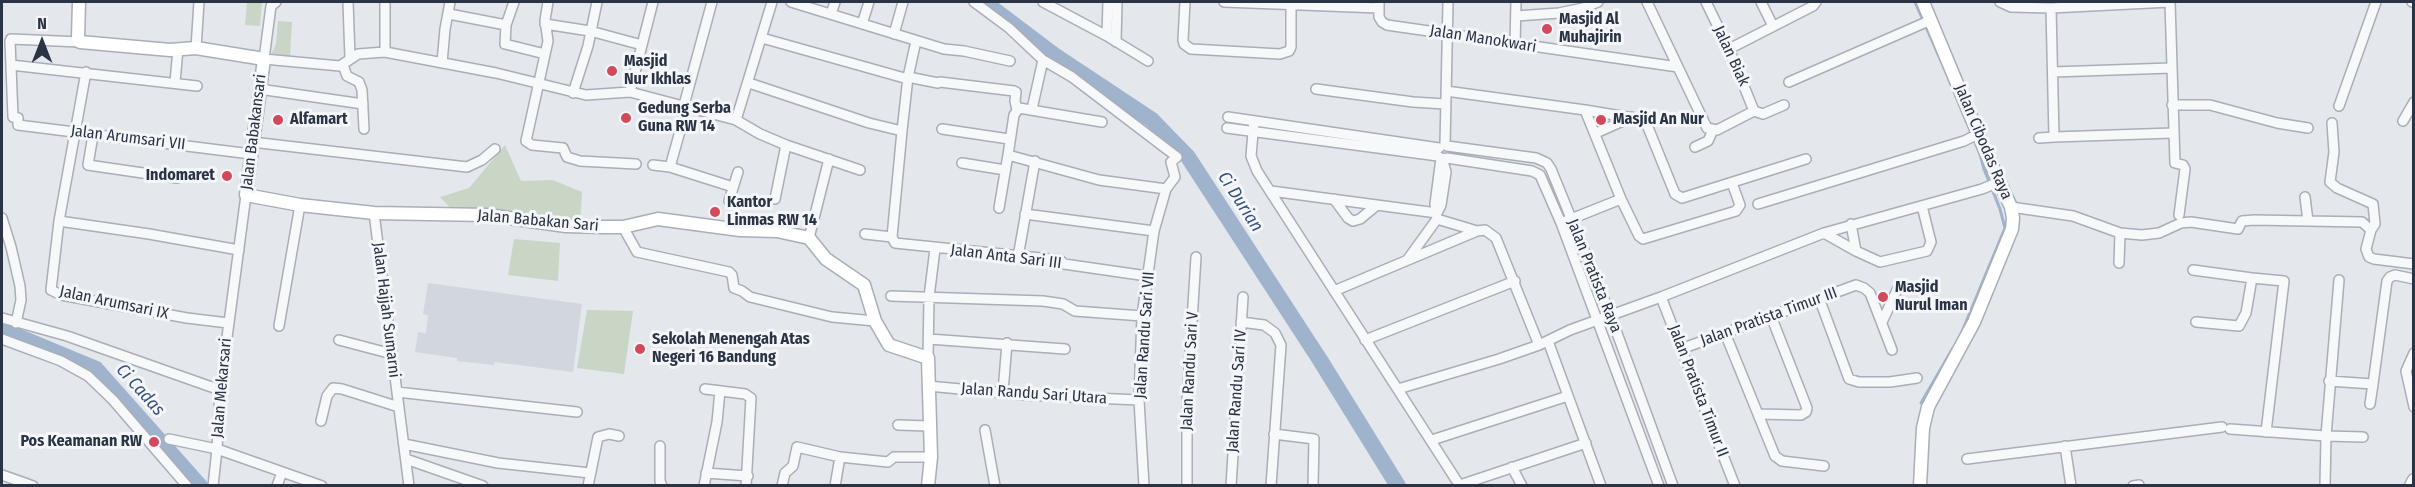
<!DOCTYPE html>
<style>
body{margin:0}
#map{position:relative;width:2415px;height:487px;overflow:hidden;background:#e4e7ec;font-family:"Fira Sans Condensed",sans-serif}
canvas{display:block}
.frame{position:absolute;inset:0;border:3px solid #2b3445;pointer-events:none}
.north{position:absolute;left:12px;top:12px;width:60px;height:60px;-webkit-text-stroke:4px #f4f6f9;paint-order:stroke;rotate:0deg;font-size:16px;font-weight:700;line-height:24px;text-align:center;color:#2b3445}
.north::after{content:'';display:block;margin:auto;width:21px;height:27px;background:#2b3445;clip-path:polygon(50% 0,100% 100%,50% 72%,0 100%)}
</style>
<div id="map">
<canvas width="2415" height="487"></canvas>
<div class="frame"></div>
<div class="north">N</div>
</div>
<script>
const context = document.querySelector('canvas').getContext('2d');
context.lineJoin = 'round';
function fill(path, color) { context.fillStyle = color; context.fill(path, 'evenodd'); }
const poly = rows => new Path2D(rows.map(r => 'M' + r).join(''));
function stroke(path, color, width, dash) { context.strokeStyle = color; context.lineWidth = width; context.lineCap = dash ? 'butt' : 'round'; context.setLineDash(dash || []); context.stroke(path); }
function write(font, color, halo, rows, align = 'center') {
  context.font = font + ' "Fira Sans Condensed",sans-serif'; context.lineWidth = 6; context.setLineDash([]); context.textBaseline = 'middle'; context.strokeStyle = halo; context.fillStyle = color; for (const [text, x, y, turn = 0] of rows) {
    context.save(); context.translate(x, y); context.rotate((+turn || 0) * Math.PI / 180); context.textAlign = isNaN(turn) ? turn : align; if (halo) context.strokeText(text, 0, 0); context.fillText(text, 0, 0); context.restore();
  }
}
const built = poly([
 [428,283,582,304,573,372,494,362,494,365,457,361,457,358,415,352,418,332,426,333,428,315,423,314]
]);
const green = poly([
 [247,2,262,2,260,26,245,25],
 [278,21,292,22,290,57,271,55,276,44],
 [505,145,521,181,553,180,582,192,580,223,457,215,440,197,469,188],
 [514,239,560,243,558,281,508,275],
 [587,310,633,311,624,374,577,368]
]);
const stream = poly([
 [1915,2,1941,61],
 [1961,334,2005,228,2000,209,1984,169,1979,150],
 [1921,403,1953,348]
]);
const river = poly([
 [984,2,1054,55,1152,120,1188,157,1320,360,1398,486],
 [2,330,96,369,200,486]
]);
const street = poly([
 [276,2,271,6,264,59,340,66,358,54,385,52,496,73,586,95,630,92,736,120,772,2],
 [348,2,350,58],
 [385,2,385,52],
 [514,2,506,25,505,44,545,54],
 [548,2,545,20,548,41,526,141,532,145,563,148,567,157,580,161,636,164],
 [791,2,944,49,964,51,1010,61],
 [974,2,1009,28,1043,60,1072,77,1177,157,1171,162,1175,177,1166,189,1154,231,1142,316,1139,400,1144,486],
 [1043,2,1107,36,1148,61],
 [1185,2,1183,40,1184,44,1191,49,1280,54,1289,51,1291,47,1291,5],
 [1224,2,1379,8],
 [1379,2,1379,17,1382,22,1387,25,1678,67],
 [1647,2,1707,128,1717,130,1754,111,1763,114,1784,105],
 [1706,2,1729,49,1754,111],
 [1761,2,1773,26],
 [2000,2,2011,7,2051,8,2170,2],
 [2170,2,2175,163,2183,165,2185,169,2179,215],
 [2412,2,2414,2],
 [2051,8,2054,137,2173,133],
 [449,14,506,25],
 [831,14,835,2],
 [1516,16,1559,13,1583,8,1598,2],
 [545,24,590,31,642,45],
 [862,24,869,2],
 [894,34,903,2],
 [1107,36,1108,2],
 [762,38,908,79],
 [916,41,908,77,902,131,892,237,895,243,1060,260,1064,264,1147,276],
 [1116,42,1117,2],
 [1515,45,1516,2],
 [196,48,199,2],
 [1729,49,1813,6,1816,2],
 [442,63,445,29,450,2],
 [11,65,197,86],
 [343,65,347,76,359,82,362,90,364,129],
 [86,72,59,221,51,290,61,295,187,318,228,323],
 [2053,72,2171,68],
 [908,77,938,83,940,82,1014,91,1016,92,1015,101,1017,110],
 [175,82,178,49],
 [1789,82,1931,20],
 [749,83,869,123,902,131],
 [259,89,363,104],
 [1316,89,1413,102,1445,104],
 [1446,91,1585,110,1645,120,1675,194,1682,198,1806,159],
 [630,92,653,2],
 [573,93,588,46,597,2],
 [684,105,712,2],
 [2172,105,2210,105,2277,123,2308,128],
 [2339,106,2376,2],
 [1032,109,1043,60],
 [1585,110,1621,199,1639,236,1643,239,1736,211,1740,205,1732,183],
 [13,117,18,118,18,125,251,154],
 [13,117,10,41,11,39,80,42],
 [1228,117,1439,148],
 [736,120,760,134,786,145,860,170],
 [1254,121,1251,156,1257,171,1460,486],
 [2403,121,2414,102],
 [1102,122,1019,108,1014,115,1008,155,1099,180,1166,189],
 [2332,123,2334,152,2330,182,2337,188,2373,204,2375,224,2371,230],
 [1227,128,1438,156],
 [942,129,1009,139],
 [1596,133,1632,117],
 [93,135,88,165,177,178],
 [2039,138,2054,137],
 [252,142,467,167,482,160,495,149],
 [1445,145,1448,2],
 [1447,146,1536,158,1547,163,1551,169,1610,314,1673,486],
 [1695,147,1708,141,1713,130],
 [1447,158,1532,171,1540,175,1561,223,1659,486],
 [962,163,1005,170],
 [653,165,670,167,733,187],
 [670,167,687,106],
 [1271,191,1437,213],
 [246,195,220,390,217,449,322,486],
 [2305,197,2308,221],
 [775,199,786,145],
 [1334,199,1348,218,1353,221,1360,219,1377,205],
 [729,201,738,172],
 [1758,204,1964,141,1978,134],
 [2011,207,2073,216,2120,233,2142,235,2159,233,2181,223,2191,222,2238,229,2242,221,2254,220,2362,222,2371,230,2366,249,2369,257,2374,259,2414,264],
 [999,208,1008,155],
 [374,213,409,486],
 [1437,213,1441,205,1446,172,1442,158],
 [1025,214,1154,231],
 [2,218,11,247,20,286,21,300,16,323],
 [1437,219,1477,231],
 [59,221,149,234,239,250],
 [1566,221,1621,199],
 [623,227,637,252,729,272,732,275,734,288,742,291,750,297,832,317,875,321],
 [1824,233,1856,251,1851,224],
 [865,234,892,237],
 [809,238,829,159],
 [1856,251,1880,262,1927,251,1931,242,1922,206],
 [1018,257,1035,161],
 [1408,259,1437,219,1435,204,1441,158],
 [2119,263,2120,233],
 [2193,270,2252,278],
 [1334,291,1477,231,1485,230,1496,238,1539,345],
 [891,296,1043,301,1063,304,1075,311,1142,316],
 [1661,297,1735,486],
 [1819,298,1849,379,1859,382,1890,382,1917,378],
 [2,318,67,336,220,390],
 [1241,322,1264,325,1275,333,1281,345,1271,486],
 [1882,322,1899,286],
 [2196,322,2239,326,2246,313,2252,278,2284,281,2266,432],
 [279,326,300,205],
 [1725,333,1775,456,1782,461,1824,466],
 [2,339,61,361,88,376,113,400,187,486],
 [929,339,1065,349],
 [339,340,392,354],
 [1365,340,1515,281],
 [1548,341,1601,486],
 [1681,349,1856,285,1864,288,1870,293,1892,350],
 [2414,353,2406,371,2414,407],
 [928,358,929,297,935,249],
 [2329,381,2373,384,2387,281,2390,277,2395,275,2414,279],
 [928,386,1025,395,1139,400],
 [705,389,745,394,751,398,746,486],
 [1398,389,1499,359,1539,345,1570,330,1661,297,1824,233,1982,189,1999,182],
 [397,392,577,412],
 [1003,392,1007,343],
 [2370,404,2373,384],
 [1758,414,1801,415,1806,412,1807,408,1771,316],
 [321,421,327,396,333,388,342,389,399,407],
 [898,425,929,426],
 [2230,429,2326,436,2363,437],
 [985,430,995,486],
 [1274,434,1314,439,1313,486],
 [169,439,217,449,213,486],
 [1432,440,1568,396],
 [404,444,498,463,590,473],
 [660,446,660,481,662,486],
 [2065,446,2071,486],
 [406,459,483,486],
 [1967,459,2222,427],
 [1512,467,1522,486],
 [706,473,748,476],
 [2,475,33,486],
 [1460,485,1586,443],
 [277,486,282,472],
 [588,486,598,437,609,434,619,436],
 [704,486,717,422,720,391],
 [782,486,785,473,793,466,797,447,840,457,888,462,894,457,931,457],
 [835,486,840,457],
 [1187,486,1187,401,1196,257],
 [1231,486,1243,297],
 [2133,486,2139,485],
 [2325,486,2326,436,2339,280]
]);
const secondary = poly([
 [79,2,78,38,80,42,170,50,196,48,264,59,246,195,300,205,374,213,487,215,566,226,603,227,623,227,658,219,740,230,777,231,809,238,826,259,864,285,875,321,889,345,928,358,931,457,928,486],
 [1920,486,1923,428,1928,407,1974,322,2012,229,2013,218,2011,207,1986,153,1923,2],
 [2411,486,2414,480]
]);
const markers = [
 [1547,29,6,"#d1495b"],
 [612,71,6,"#d1495b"],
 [626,118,6,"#d1495b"],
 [278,120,6,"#d1495b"],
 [1601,120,6,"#d1495b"],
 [227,176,6,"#d1495b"],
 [715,212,6,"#d1495b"],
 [1883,297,6,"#d1495b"],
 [640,349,6,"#d1495b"],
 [154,442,6,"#d1495b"]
];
const poiNames = [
 ["Masjid Al",1559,20],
 ["Muhajirin",1559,38],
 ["Masjid",624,62],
 ["Nur Ikhlas",624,80],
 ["Gedung Serba",638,109],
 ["Guna RW 14",638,127],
 ["Alfamart",290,120],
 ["Masjid An Nur",1613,120],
 ["Indomaret",215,176,"right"],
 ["Kantor",727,203],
 ["Linmas RW 14",727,221],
 ["Masjid",1895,288],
 ["Nurul Iman",1895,306],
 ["Sekolah Menengah Atas",652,340],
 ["Negeri 16 Bandung",652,358],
 ["Pos Keamanan RW",142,442,"right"]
];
const streetNames = [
 ["Jalan Manokwari",1483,39,9],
 ["Jalan Biak",1731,56,65],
 ["Jalan Babakansari",254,132,-83],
 ["Jalan Arumsari VII",128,138,7],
 ["Jalan Cibodas Raya",1983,142,67],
 ["Jalan Babakan Sari",538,221,5],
 ["Jalan Anta Sari III",1006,257,7],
 ["Jalan Pratista Raya",1594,276,68],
 ["Jalan Arumsari IX",114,303,12],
 ["Jalan Hajjah Sumarni",386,310,83],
 ["Jalan Pratista Timur III",1769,317,-20],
 ["Jalan Randu Sari VII",1145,335,-86],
 ["Jalan Randu Sari V",1190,371,-87],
 ["Jalan Mekarsari",222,388,-85],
 ["Jalan Randu Sari IV",1237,391,-86],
 ["Jalan Pratista Timur II",1698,391,69],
 ["Jalan Randu Sari Utara",1034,394,4]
];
const waterNames = [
 ["Ci Durian",1240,202,57],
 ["Ci Cadas",140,390,48]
];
fill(built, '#d2d6de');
fill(green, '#c9d6c5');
stroke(stream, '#9fb4cc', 3);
stroke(river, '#9fb4cc', 16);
stroke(street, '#a9aeb7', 12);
stroke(secondary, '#a9aeb7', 15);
stroke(street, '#f7f8fa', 9);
stroke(secondary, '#fff', 12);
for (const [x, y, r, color] of markers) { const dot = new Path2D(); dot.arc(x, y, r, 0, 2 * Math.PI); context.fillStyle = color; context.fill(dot); stroke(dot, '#f4f6f9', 2); }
write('bold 16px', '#2b3445', '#f4f6f9', poiNames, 'left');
write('16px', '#2b3445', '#f4f6f9', streetNames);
write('italic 18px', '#34527a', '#f4f6f9', waterNames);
</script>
